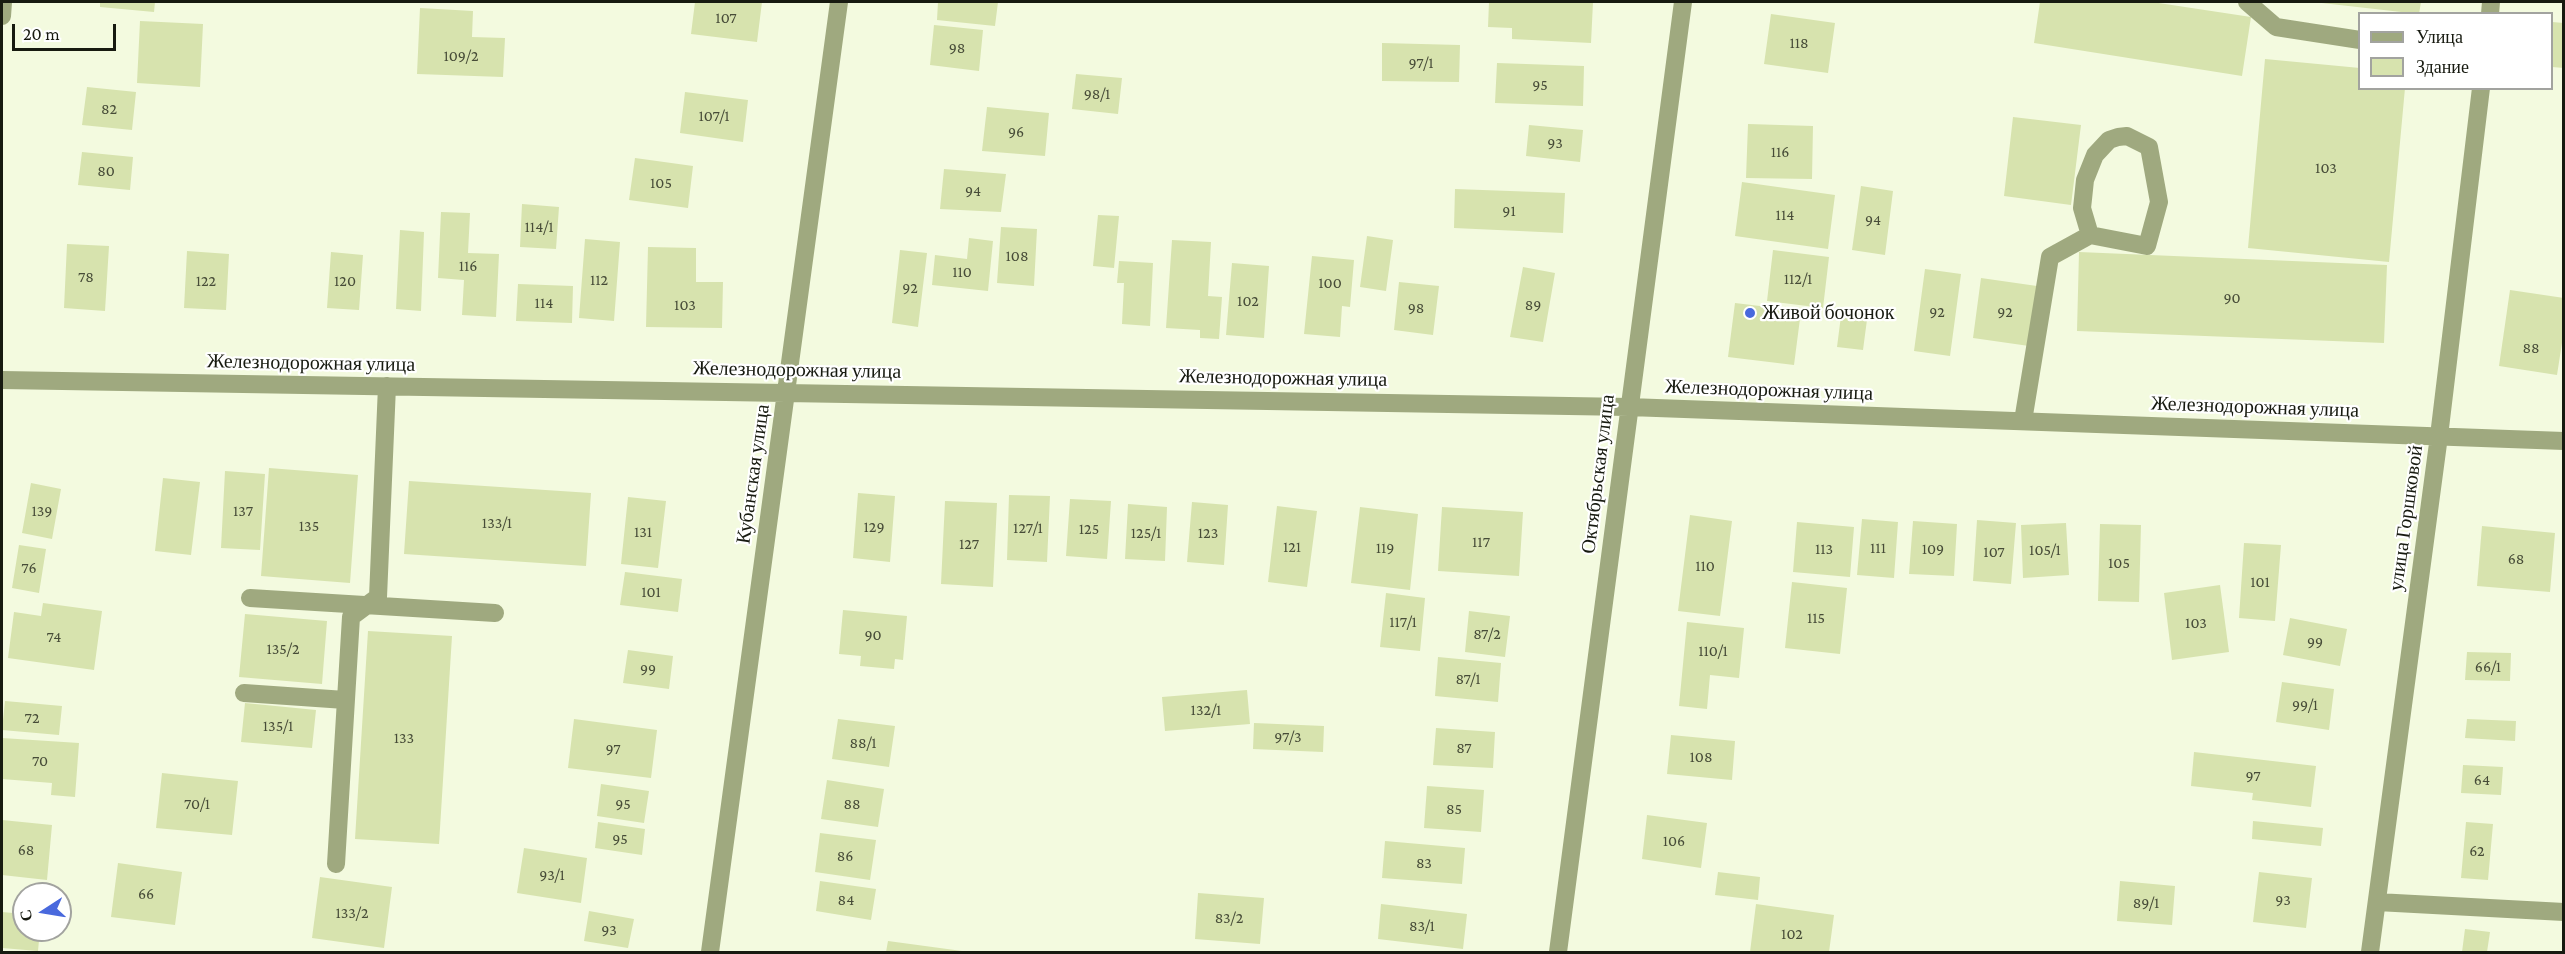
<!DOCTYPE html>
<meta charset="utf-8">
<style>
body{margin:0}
#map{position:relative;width:2565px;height:954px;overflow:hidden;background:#f3fadf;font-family:"Crimson Pro",serif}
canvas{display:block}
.frame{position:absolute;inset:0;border:3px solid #171a10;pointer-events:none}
.legend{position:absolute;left:2358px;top:12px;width:195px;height:78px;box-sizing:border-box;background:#fff;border:2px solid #a2a39f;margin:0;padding:8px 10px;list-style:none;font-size:18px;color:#171a10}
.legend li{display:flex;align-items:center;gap:12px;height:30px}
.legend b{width:30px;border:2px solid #a2a39f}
.north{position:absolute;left:12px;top:882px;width:60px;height:60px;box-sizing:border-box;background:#fff;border:2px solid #a2a39f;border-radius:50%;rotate:258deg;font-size:16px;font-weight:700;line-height:24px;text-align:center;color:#171a10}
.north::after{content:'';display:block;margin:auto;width:21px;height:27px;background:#4969dd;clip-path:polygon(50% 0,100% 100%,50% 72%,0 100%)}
.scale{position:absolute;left:12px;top:24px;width:104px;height:27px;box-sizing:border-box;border:3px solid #171a10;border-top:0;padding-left:8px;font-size:18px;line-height:21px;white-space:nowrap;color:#171a10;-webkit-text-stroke:4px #fff;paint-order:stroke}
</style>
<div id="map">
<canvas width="2565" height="954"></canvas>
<div class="frame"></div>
<ul class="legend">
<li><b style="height:8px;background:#9fa97f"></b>Улица</li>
<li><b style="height:16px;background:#d7e3ae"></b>Здание</li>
</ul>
<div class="north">С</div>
<div class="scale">20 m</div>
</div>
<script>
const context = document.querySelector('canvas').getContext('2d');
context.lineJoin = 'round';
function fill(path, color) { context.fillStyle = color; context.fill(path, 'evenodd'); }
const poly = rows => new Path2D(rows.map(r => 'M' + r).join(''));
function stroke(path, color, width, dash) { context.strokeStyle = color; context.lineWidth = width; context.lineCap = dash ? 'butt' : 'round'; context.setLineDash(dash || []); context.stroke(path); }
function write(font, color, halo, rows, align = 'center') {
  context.font = font + ' "Crimson Pro",serif'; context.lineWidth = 4.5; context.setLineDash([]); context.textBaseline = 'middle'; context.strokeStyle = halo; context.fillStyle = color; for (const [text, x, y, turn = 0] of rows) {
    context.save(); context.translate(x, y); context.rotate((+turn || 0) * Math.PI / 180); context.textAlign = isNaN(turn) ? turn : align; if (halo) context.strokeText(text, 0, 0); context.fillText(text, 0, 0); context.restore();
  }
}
const building = poly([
 [100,2,155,2,154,12,100,7],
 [695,2,762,2,757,42,691,34],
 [938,2,998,2,995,26,937,20],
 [1489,2,1593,2,1591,43,1512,39,1512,28,1488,27],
 [2040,2,2152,2,2251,17,2242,76,2034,43],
 [2313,2,2421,2,2419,14],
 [420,8,473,11,472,37,505,38,503,77,417,74],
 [1771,14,1835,23,1828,73,1764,64],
 [140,21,203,24,200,87,137,83],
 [2552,22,2564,23,2564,68,2552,67],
 [934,25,983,30,979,71,930,65],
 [1382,43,1460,45,1459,82,1382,81],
 [2265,59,2360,68,2360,88,2405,88,2389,262,2248,248],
 [1497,63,1584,66,1583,106,1495,103],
 [1076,74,1122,78,1118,114,1072,109],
 [87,87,136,92,132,130,82,125],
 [685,92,748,100,743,142,680,133],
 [987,107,1049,113,1045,156,982,151],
 [2013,117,2081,125,2071,205,2004,196],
 [1748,124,1813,126,1812,179,1746,178],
 [1529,125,1583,130,1580,162,1526,156],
 [82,152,133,157,130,190,78,185],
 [635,158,693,166,688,208,629,200],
 [944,169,1006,174,1001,212,940,209],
 [1742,182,1835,195,1828,249,1735,236],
 [1861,186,1893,191,1885,255,1852,250],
 [1455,189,1565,193,1563,233,1454,228],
 [522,204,559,207,556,249,520,247],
 [441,212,470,213,468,253,499,254,496,317,462,315,464,280,438,278],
 [1098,215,1119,216,1114,268,1093,266],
 [1001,227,1037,229,1034,286,997,283],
 [400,230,424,232,421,311,396,309],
 [1367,236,1393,240,1386,291,1360,287],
 [969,238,993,241,988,291,932,285,935,255,967,259],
 [585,239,620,242,614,321,579,318],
 [1172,240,1211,242,1208,296,1222,297,1219,339,1200,338,1200,330,1166,328],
 [67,244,109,246,105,311,64,308],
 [648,247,696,248,696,282,723,282,722,328,646,327],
 [900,250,927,253,918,327,892,323],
 [1773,250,1829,257,1823,308,1767,301],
 [187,251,229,254,226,310,184,308],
 [331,252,363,255,359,310,327,308],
 [2079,252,2387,265,2384,343,2077,331],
 [1312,256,1354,260,1350,307,1342,306,1340,337,1304,334],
 [1119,261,1153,263,1150,326,1122,324,1124,283,1117,283],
 [1232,263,1269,266,1264,338,1226,335],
 [1523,267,1555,273,1543,342,1510,337],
 [1925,269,1961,274,1950,356,1914,351],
 [1981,278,2037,286,2029,346,1973,338],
 [1399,282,1439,286,1433,335,1394,330],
 [518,284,573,286,572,323,516,321],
 [2510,290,2564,298,2564,330,2557,375,2499,366],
 [1735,303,1801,311,1794,365,1728,357],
 [1842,308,1868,312,1863,350,1837,347],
 [269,468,358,475,350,583,261,576],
 [225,471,265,474,260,550,221,548],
 [163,478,200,482,191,555,155,551],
 [409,481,591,493,586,566,404,554],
 [31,483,61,489,52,539,22,533],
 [858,493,895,496,890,562,853,558],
 [1009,495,1050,496,1047,562,1007,560],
 [628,497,666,501,658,568,621,564],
 [1070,499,1111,501,1107,559,1066,556],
 [945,501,997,503,993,587,941,584],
 [1192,502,1228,505,1224,565,1187,562],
 [1128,504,1167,507,1165,561,1125,559],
 [1277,506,1317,511,1307,587,1268,582],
 [1360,507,1418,514,1410,590,1351,583],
 [1442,507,1523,512,1519,576,1438,571],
 [1690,515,1732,521,1720,616,1678,611],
 [1862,519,1898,522,1894,578,1857,575],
 [1977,520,2016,523,2011,584,1973,581],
 [1913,521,1957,524,1954,576,1909,574],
 [1797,522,1854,527,1850,577,1793,572],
 [2066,523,2069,575,2023,578,2021,525],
 [2100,524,2141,525,2139,602,2098,601],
 [2482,526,2555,533,2550,592,2477,586],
 [2244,543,2281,545,2275,621,2239,618],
 [19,545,46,549,39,593,12,588],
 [625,572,682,579,678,612,620,605],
 [1792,582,1847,588,1840,654,1785,648],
 [2220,585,2229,652,2172,660,2164,593],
 [1386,593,1425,598,1420,651,1380,647],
 [43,603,102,611,94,670,8,658,14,612,41,616],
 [843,610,907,616,903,660,895,659,894,669,860,666,861,656,839,654],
 [1469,611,1510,616,1505,657,1465,652],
 [245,614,327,621,322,684,239,677],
 [2290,618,2347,629,2340,666,2283,655],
 [1687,622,1744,628,1739,678,1710,675,1707,709,1679,706],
 [368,631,452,636,439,844,355,839],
 [628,650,673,656,669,689,623,683],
 [2467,652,2511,653,2510,681,2465,680],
 [1438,657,1501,663,1498,702,1435,696],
 [2282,682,2334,689,2329,730,2276,722],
 [1247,690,1250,724,1165,731,1162,697],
 [5,701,62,706,59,735,2,730],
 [245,703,316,710,312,748,241,742],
 [574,719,657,730,651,778,568,768],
 [838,719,895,726,889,767,832,759],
 [2467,719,2516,721,2515,741,2465,738],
 [1254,723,1324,726,1323,752,1253,749],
 [1436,728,1495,732,1493,768,1433,765],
 [1671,735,1735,741,1732,780,1667,774],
 [2,738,79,743,75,797,51,795,52,783,2,779],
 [2194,752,2316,766,2311,807,2252,800,2253,793,2191,786],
 [2463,765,2503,767,2501,795,2461,793],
 [162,773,238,781,232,835,156,828],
 [827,780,884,789,878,827,821,819],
 [601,784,649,791,644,823,597,816],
 [1427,786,1484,790,1481,832,1424,828],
 [1647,815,1707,823,1701,868,1642,859],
 [2,820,52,825,47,880,2,875],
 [2253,821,2323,828,2321,846,2252,839],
 [598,822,645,829,642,855,595,848],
 [2466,822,2493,824,2488,880,2461,878],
 [820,833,876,840,870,880,815,872],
 [1385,841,1465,848,1462,884,1382,878],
 [524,848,587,858,581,903,517,893],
 [118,863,182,872,175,925,111,917],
 [1718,872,1760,877,1758,900,1715,895],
 [2259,872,2312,878,2306,928,2253,922],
 [320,877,392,887,384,948,312,938],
 [820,881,876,889,871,920,816,911],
 [2120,881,2175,886,2172,925,2117,921],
 [1198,893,1264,898,1260,944,1195,939],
 [1381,904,1467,914,1463,949,1378,939],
 [1756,904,1834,915,1829,952,1750,952],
 [589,911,634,919,628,948,584,941],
 [2,912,24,914,24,930,40,930,38,951,2,948],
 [2465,929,2490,932,2487,952,2462,952],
 [888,941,962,951,962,952,886,952]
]);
const minor = poly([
 [2247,2,2276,27,2360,40],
 [2490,14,2491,2],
 [2,16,3,2],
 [2,380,1629,407,2564,441],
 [2023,421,2050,257,2090,235,2147,246,2159,202,2149,147,2127,136,2118,137,2109,140,2095,155,2085,180,2083,199,2082,208,2090,235],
 [250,598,495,613],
 [244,693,345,700],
 [336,864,351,617,378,597,387,386],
 [2377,902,2564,912],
 [710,952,839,2],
 [1558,952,1683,2],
 [2370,952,2439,436,2481,88]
]);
const markers = [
 [1750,313,6,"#4969dd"]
];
const numberNames = [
 ["107",726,18],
 ["118",1799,43],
 ["98",957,48],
 ["109/2",461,56],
 ["97/1",1421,63],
 ["95",1540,85],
 ["98/1",1097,94],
 ["82",109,109],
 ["107/1",714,116],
 ["96",1016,132],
 ["93",1555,143],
 ["116",1780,152],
 ["103",2326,168],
 ["80",106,171],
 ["105",661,183],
 ["94",973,191],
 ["91",1509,211],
 ["114",1785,215],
 ["94",1873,220],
 ["114/1",539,227],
 ["108",1017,256],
 ["116",468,266],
 ["110",962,272],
 ["78",86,277],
 ["112/1",1798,279],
 ["112",599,280],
 ["122",206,281],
 ["120",345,281],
 ["100",1330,283],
 ["92",910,288],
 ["90",2232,298],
 ["102",1248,301],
 ["114",544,303],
 ["103",685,305],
 ["89",1533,305],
 ["98",1416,308],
 ["92",1937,312],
 ["92",2005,312],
 ["88",2531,348],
 ["139",42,511],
 ["137",243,511],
 ["133/1",497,523],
 ["135",309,526],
 ["129",874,527],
 ["127/1",1028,528],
 ["125",1089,529],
 ["131",643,532],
 ["125/1",1146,533],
 ["123",1208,533],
 ["117",1481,542],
 ["127",969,544],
 ["121",1292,547],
 ["119",1385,548],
 ["111",1878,548],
 ["113",1824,549],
 ["109",1933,549],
 ["105/1",2045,550],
 ["107",1994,552],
 ["68",2516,559],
 ["105",2119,563],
 ["110",1705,566],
 ["76",29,568],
 ["101",2260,582],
 ["101",651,592],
 ["115",1816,618],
 ["117/1",1403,622],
 ["103",2196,623],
 ["87/2",1487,634],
 ["90",873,635],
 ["74",54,637],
 ["99",2315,642],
 ["135/2",283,649],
 ["110/1",1713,651],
 ["66/1",2488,667],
 ["99",648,669],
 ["87/1",1468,679],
 ["99/1",2305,705],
 ["132/1",1206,710],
 ["72",32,718],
 ["135/1",278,726],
 ["97/3",1288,737],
 ["133",404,738],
 ["88/1",863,743],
 ["87",1464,748],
 ["97",613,749],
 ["108",1701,757],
 ["70",40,761],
 ["97",2253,776],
 ["64",2482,780],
 ["70/1",197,804],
 ["95",623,804],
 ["88",852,804],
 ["85",1454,809],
 ["95",620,839],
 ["106",1674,841],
 ["68",26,850],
 ["62",2477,851],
 ["86",845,856],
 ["83",1424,863],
 ["93/1",552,875],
 ["66",146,894],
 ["84",846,900],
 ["93",2283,900],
 ["89/1",2146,903],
 ["133/2",352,913],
 ["83/2",1229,918],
 ["83/1",1422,926],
 ["93",609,930],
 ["102",1792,934]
];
const poiNames = [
 ["Живой бочонок",1762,313]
];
const streetNames = [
 ["Железнодорожная улица",311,363,1],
 ["Железнодорожная улица",797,370,1],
 ["Железнодорожная улица",1283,378,1],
 ["Железнодорожная улица",1769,390,2],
 ["Железнодорожная улица",2255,407,2],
 ["Кубанская улица",753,474,-82],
 ["Октябрьская улица",1598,474,-83],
 ["улица Горшковой",2406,518,-82]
];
fill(building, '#d7e3ae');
stroke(minor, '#9fa97f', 18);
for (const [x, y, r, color] of markers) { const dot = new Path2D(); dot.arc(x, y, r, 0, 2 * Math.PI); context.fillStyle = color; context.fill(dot); stroke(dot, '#fff', 2); }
write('16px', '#474c38', null, numberNames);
write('20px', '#171a10', '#fff', poiNames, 'left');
write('20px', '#171a10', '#fff', streetNames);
</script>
